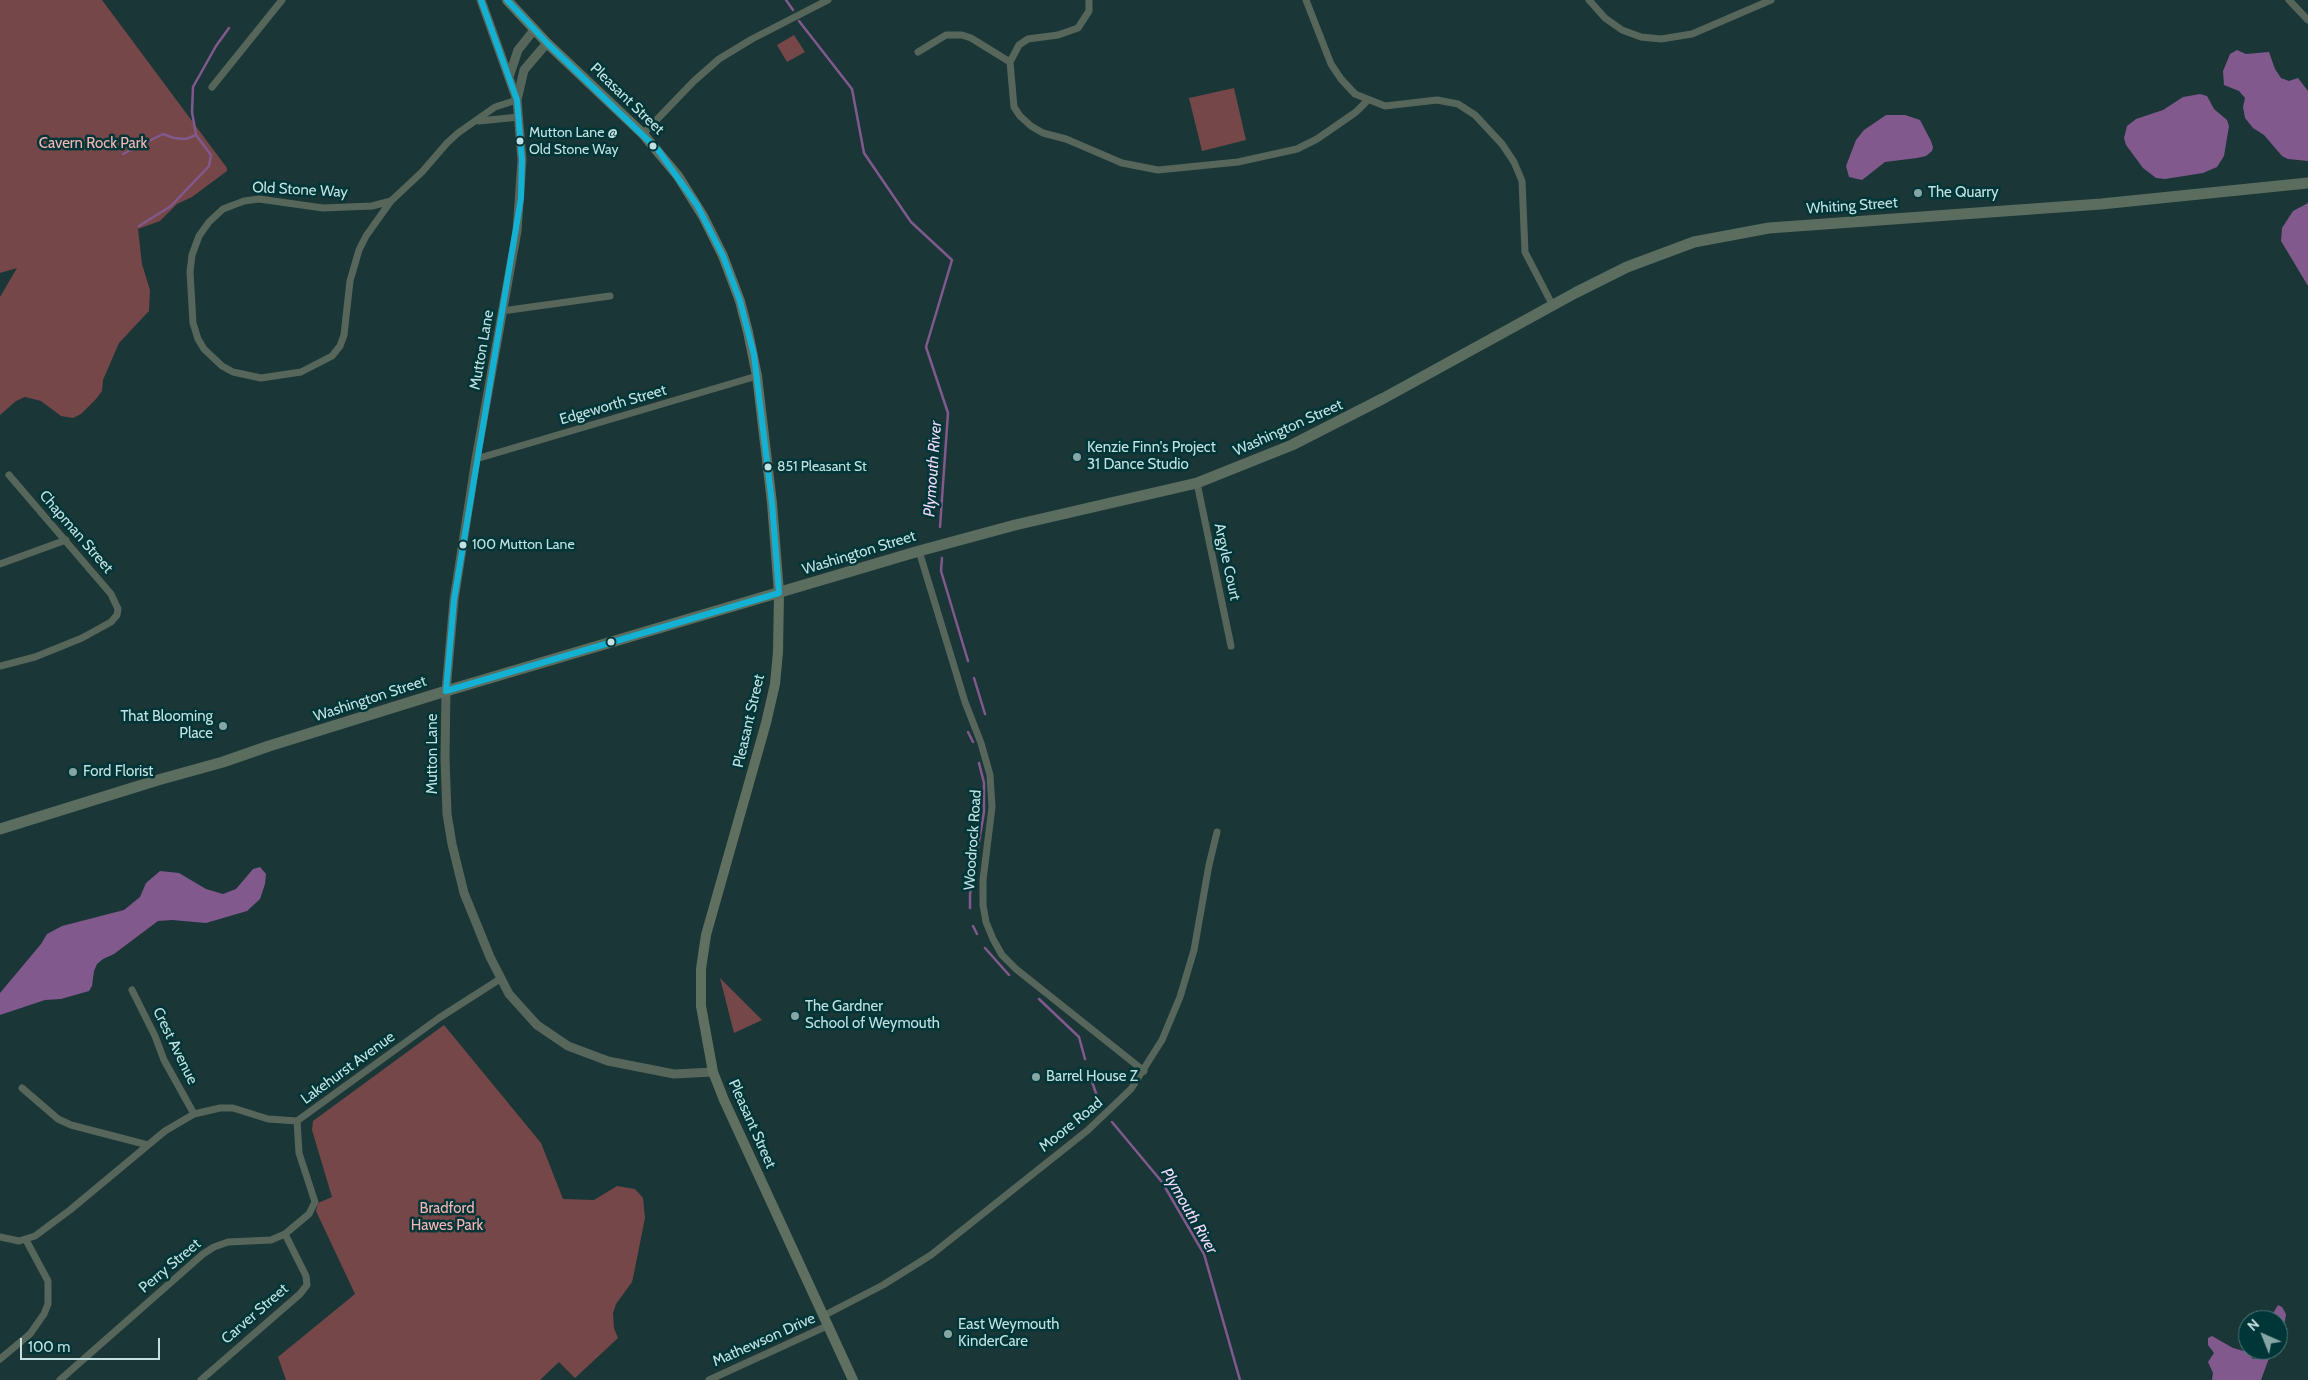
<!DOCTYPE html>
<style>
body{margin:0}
#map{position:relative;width:2308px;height:1380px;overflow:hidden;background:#1a3637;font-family:Cabin,sans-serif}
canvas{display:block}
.north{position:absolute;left:2238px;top:1310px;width:50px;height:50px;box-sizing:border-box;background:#003638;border:1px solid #4e7a7c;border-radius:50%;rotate:316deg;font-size:14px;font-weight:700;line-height:20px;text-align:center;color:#c3e1e2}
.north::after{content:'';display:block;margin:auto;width:18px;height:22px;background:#88a5a6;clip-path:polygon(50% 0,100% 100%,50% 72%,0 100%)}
.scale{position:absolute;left:20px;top:1338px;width:140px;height:22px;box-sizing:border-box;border:2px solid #c3e1e2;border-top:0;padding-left:6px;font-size:15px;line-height:18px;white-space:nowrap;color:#c3e1e2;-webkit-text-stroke:4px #003638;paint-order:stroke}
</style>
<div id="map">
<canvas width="2308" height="1380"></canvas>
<div class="north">N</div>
<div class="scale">100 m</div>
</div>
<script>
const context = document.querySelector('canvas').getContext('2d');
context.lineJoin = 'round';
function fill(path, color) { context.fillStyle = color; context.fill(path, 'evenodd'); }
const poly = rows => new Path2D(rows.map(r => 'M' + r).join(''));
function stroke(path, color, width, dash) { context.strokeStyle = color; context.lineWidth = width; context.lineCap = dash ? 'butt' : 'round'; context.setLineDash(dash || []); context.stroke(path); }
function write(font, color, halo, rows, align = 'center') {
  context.font = font + ' Cabin,sans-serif'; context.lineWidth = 5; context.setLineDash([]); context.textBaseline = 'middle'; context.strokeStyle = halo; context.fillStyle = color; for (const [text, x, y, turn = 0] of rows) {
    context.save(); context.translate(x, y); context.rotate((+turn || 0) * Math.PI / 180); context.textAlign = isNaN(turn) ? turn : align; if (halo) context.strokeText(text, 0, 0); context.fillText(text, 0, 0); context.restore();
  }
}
const green = poly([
 [0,0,102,0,227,168,227,171,192,197,177,204,160,221,138,229,142,264,150,290,149,311,119,343,103,380,102,391,96,399,81,414,73,418,61,416,41,401,25,397,16,401,0,415,0,297,17,268,0,273],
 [794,35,805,52,787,62,777,45],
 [1234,88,1246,140,1202,151,1189,98],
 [720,978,762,1020,734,1033],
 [444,1025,541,1143,563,1199,594,1200,617,1186,635,1189,643,1198,645,1218,634,1273,632,1282,616,1304,613,1313,614,1328,618,1338,575,1378,559,1362,540,1380,286,1380,278,1357,355,1294,316,1211,318,1203,332,1197,312,1130,313,1121]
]);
const water = poly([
 [2237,50,2246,54,2269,52,2275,69,2281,78,2289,81,2298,78,2308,91,2308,161,2288,159,2282,156,2264,135,2253,128,2245,118,2243,107,2245,98,2239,91,2224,85,2223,71,2230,54],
 [2200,94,2207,96,2214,109,2227,120,2229,126,2224,156,2217,167,2203,173,2165,179,2156,178,2143,168,2126,145,2124,138,2127,126,2136,119,2163,110,2183,97],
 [1886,115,1905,115,1920,120,1931,141,1933,147,1932,151,1926,156,1917,158,1885,162,1862,180,1849,177,1846,166,1856,140,1864,130],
 [2308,203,2308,286,2281,241,2282,228,2293,211],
 [260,867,266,874,265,884,260,899,247,911,206,923,172,920,158,921,114,954,103,959,97,964,94,971,92,986,89,991,61,999,45,1000,0,1015,0,993,41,944,47,934,62,926,124,910,140,897,146,883,160,871,179,873,206,889,223,894,236,889,253,869],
 [2278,1305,2282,1307,2286,1314,2285,1321,2278,1336,2278,1320,2269,1320],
 [2212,1336,2233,1348,2247,1352,2253,1359,2257,1359,2261,1350,2272,1350,2261,1380,2212,1380,2213,1373,2208,1362,2214,1353,2208,1345,2208,1338]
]);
const stream = poly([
 [786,0,793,10],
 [799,21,852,89,864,153,911,222,952,260,926,347,948,413,940,527],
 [123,154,163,134,174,138,186,139,196,135],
 [139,226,171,206,209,166,211,155,196,135,192,112,193,87,216,46,229,28],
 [942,558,941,571,968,661],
 [974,678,985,714],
 [968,732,973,742],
 [970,908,970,894,984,812,984,783,979,763],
 [973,926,977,934],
 [985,948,1009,975],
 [1039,999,1079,1037,1085,1059],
 [1089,1073,1099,1102],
 [1112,1122,1162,1182,1204,1254,1240,1380]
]);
const minor = poly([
 [1306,0,1331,64,1341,79,1355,94,1385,106,1437,100,1458,104,1475,115,1502,144,1514,162,1522,181,1525,252,1552,304],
 [1589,0,1605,18,1622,30,1641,37,1661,39,1692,34,1771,0],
 [2289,0,2308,20],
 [918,52,946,35,962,35,971,38,1010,62,1019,45,1028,39,1058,35,1078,28,1089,11,1089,0],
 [1010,62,1014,107,1020,116,1031,126,1043,133,1066,139,1122,163,1158,170,1238,162,1297,149,1317,139,1356,112,1368,100],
 [212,87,282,0],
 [479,121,519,117],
 [643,134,694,81,719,59,752,39,828,0],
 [391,201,366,236,359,250,350,281,344,335,340,346,332,356,301,372,261,378,233,372,222,366,204,349,198,339,193,323,190,272,192,255,199,236,209,222,223,209,244,201,259,199,323,208,372,206,391,201,422,172,447,143,458,133,495,107,517,100],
 [502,311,610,296],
 [476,459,757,376],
 [1197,483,1231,646],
 [919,551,965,702,981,743,990,775,992,807,983,880,983,905,986,922,993,939,1002,955,1016,969,1144,1071],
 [0,564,66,540],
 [0,666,35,657,82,638,111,622,117,615,118,609,111,594,9,475],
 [132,990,155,1036,164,1060,194,1114],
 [22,1088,58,1119,71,1125,148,1145],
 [0,1237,19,1241,35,1236,70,1210,165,1131,194,1114,220,1108,233,1108,268,1119,297,1121,439,1018,500,979],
 [825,1315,883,1285,931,1255,1088,1130,1131,1089,1162,1040,1180,997,1194,950,1209,865,1217,832],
 [0,1359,30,1334,44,1314,48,1304,48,1281,26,1240],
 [60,1380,203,1254,214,1247,228,1242,271,1240,285,1234,309,1214,315,1202,299,1153,297,1121],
 [201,1380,300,1294,307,1285,306,1276,285,1234],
 [709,1380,829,1325]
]);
const tertiary = poly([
 [481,0,517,100,522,160,517,231,476,459,454,600,446,691,445,758,447,814,452,844,464,893,490,957,509,994,537,1025,568,1046,608,1061,674,1074,713,1072],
 [509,77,518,50,534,30],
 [517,100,524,70,547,43]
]);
const secondary = poly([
 [507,0,547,43,643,134,678,176,703,216,723,256,740,301,748,332,757,376,772,503,779,593,778,652,775,684,766,723,706,935,701,969,701,1006,713,1072,724,1100,853,1380]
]);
const primary = poly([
 [0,829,158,780,223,762,269,746,446,691,919,551,1015,525,1197,483,1292,445,1384,398,1575,293,1627,267,1694,242,1769,228,2101,204,2308,183]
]);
const bus1 = poly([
 [481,0,517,100,522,160,521,198,454,600,446,691,779,593,772,503,754,355,740,301,723,256,697,205,658,150,547,43,507,0]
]);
const markers = [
 [520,141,4.5,"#c3e1e2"],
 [653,146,4.5,"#c3e1e2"],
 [1918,193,5,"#88a5a6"],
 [1077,457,5,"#88a5a6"],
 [768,467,4.5,"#c3e1e2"],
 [463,545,4.5,"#c3e1e2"],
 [611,642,4.5,"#c3e1e2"],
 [223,726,5,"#88a5a6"],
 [73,772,5,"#88a5a6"],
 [795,1016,5,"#88a5a6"],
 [1036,1077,5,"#88a5a6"],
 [948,1334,5,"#88a5a6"]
];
const busNames = [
 ["Mutton Lane @",529,133],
 ["Old Stone Way",529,150],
 ["851 Pleasant St",777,467],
 ["100 Mutton Lane",472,545]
];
const streetNames = [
 ["Pleasant Street",627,99,44],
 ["Old Stone Way",300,190,3],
 ["Whiting Street",1852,206,-4],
 ["Mutton Lane",482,350,-80],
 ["Edgeworth Street",613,405,-16],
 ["Washington Street",1288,428,-24],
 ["Chapman Street",76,532,49],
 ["Washington Street",859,553,-17],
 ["Argyle Court",1227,562,78],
 ["Washington Street",370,699,-18],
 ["Pleasant Street",749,721,-77],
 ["Mutton Lane",433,754,-90],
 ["Woodrock Road",973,840,-86],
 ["Crest Avenue",175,1046,64],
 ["Lakehurst Avenue",348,1068,-36],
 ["Pleasant Street",752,1124,66],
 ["Moore Road",1071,1125,-39],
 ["Perry Street",170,1266,-40],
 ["Carver Street",255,1314,-41],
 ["Mathewson Drive",764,1340,-24]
];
const parkNames = [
 ["Cavern Rock Park",93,144],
 ["Bradford",447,1209],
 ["Hawes Park",447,1226]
];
const poiNames = [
 ["The Quarry",1928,193],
 ["Kenzie Finn's Project",1087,448],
 ["31 Dance Studio",1087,465],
 ["That Blooming",213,717,"right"],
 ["Place",213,734,"right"],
 ["Ford Florist",83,772],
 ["The Gardner",805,1007],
 ["School of Weymouth",805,1024],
 ["Barrel House Z",1046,1077],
 ["East Weymouth",958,1325],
 ["KinderCare",958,1342]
];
const waterNames = [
 ["Plymouth River",933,469,-86],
 ["Plymouth River",1189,1211,60]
];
fill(green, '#764748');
fill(water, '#81598d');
stroke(stream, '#81598d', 2.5);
stroke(minor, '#57665a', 7);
stroke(tertiary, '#57665a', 9);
stroke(secondary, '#5f7061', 10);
stroke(primary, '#5a6d5f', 11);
stroke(bus1, '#13b2d5', 6);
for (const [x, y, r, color] of markers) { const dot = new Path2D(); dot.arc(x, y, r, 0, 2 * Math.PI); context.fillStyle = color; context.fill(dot); stroke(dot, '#003638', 2); }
write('14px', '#c3e1e2', '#003638', busNames, 'left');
write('15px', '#c3e1e2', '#003638', streetNames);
write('15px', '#f9b4b4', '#003638', parkNames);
write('15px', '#c3e1e2', '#003638', poiNames, 'left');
write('italic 16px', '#f2d8f9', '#003638', waterNames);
</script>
